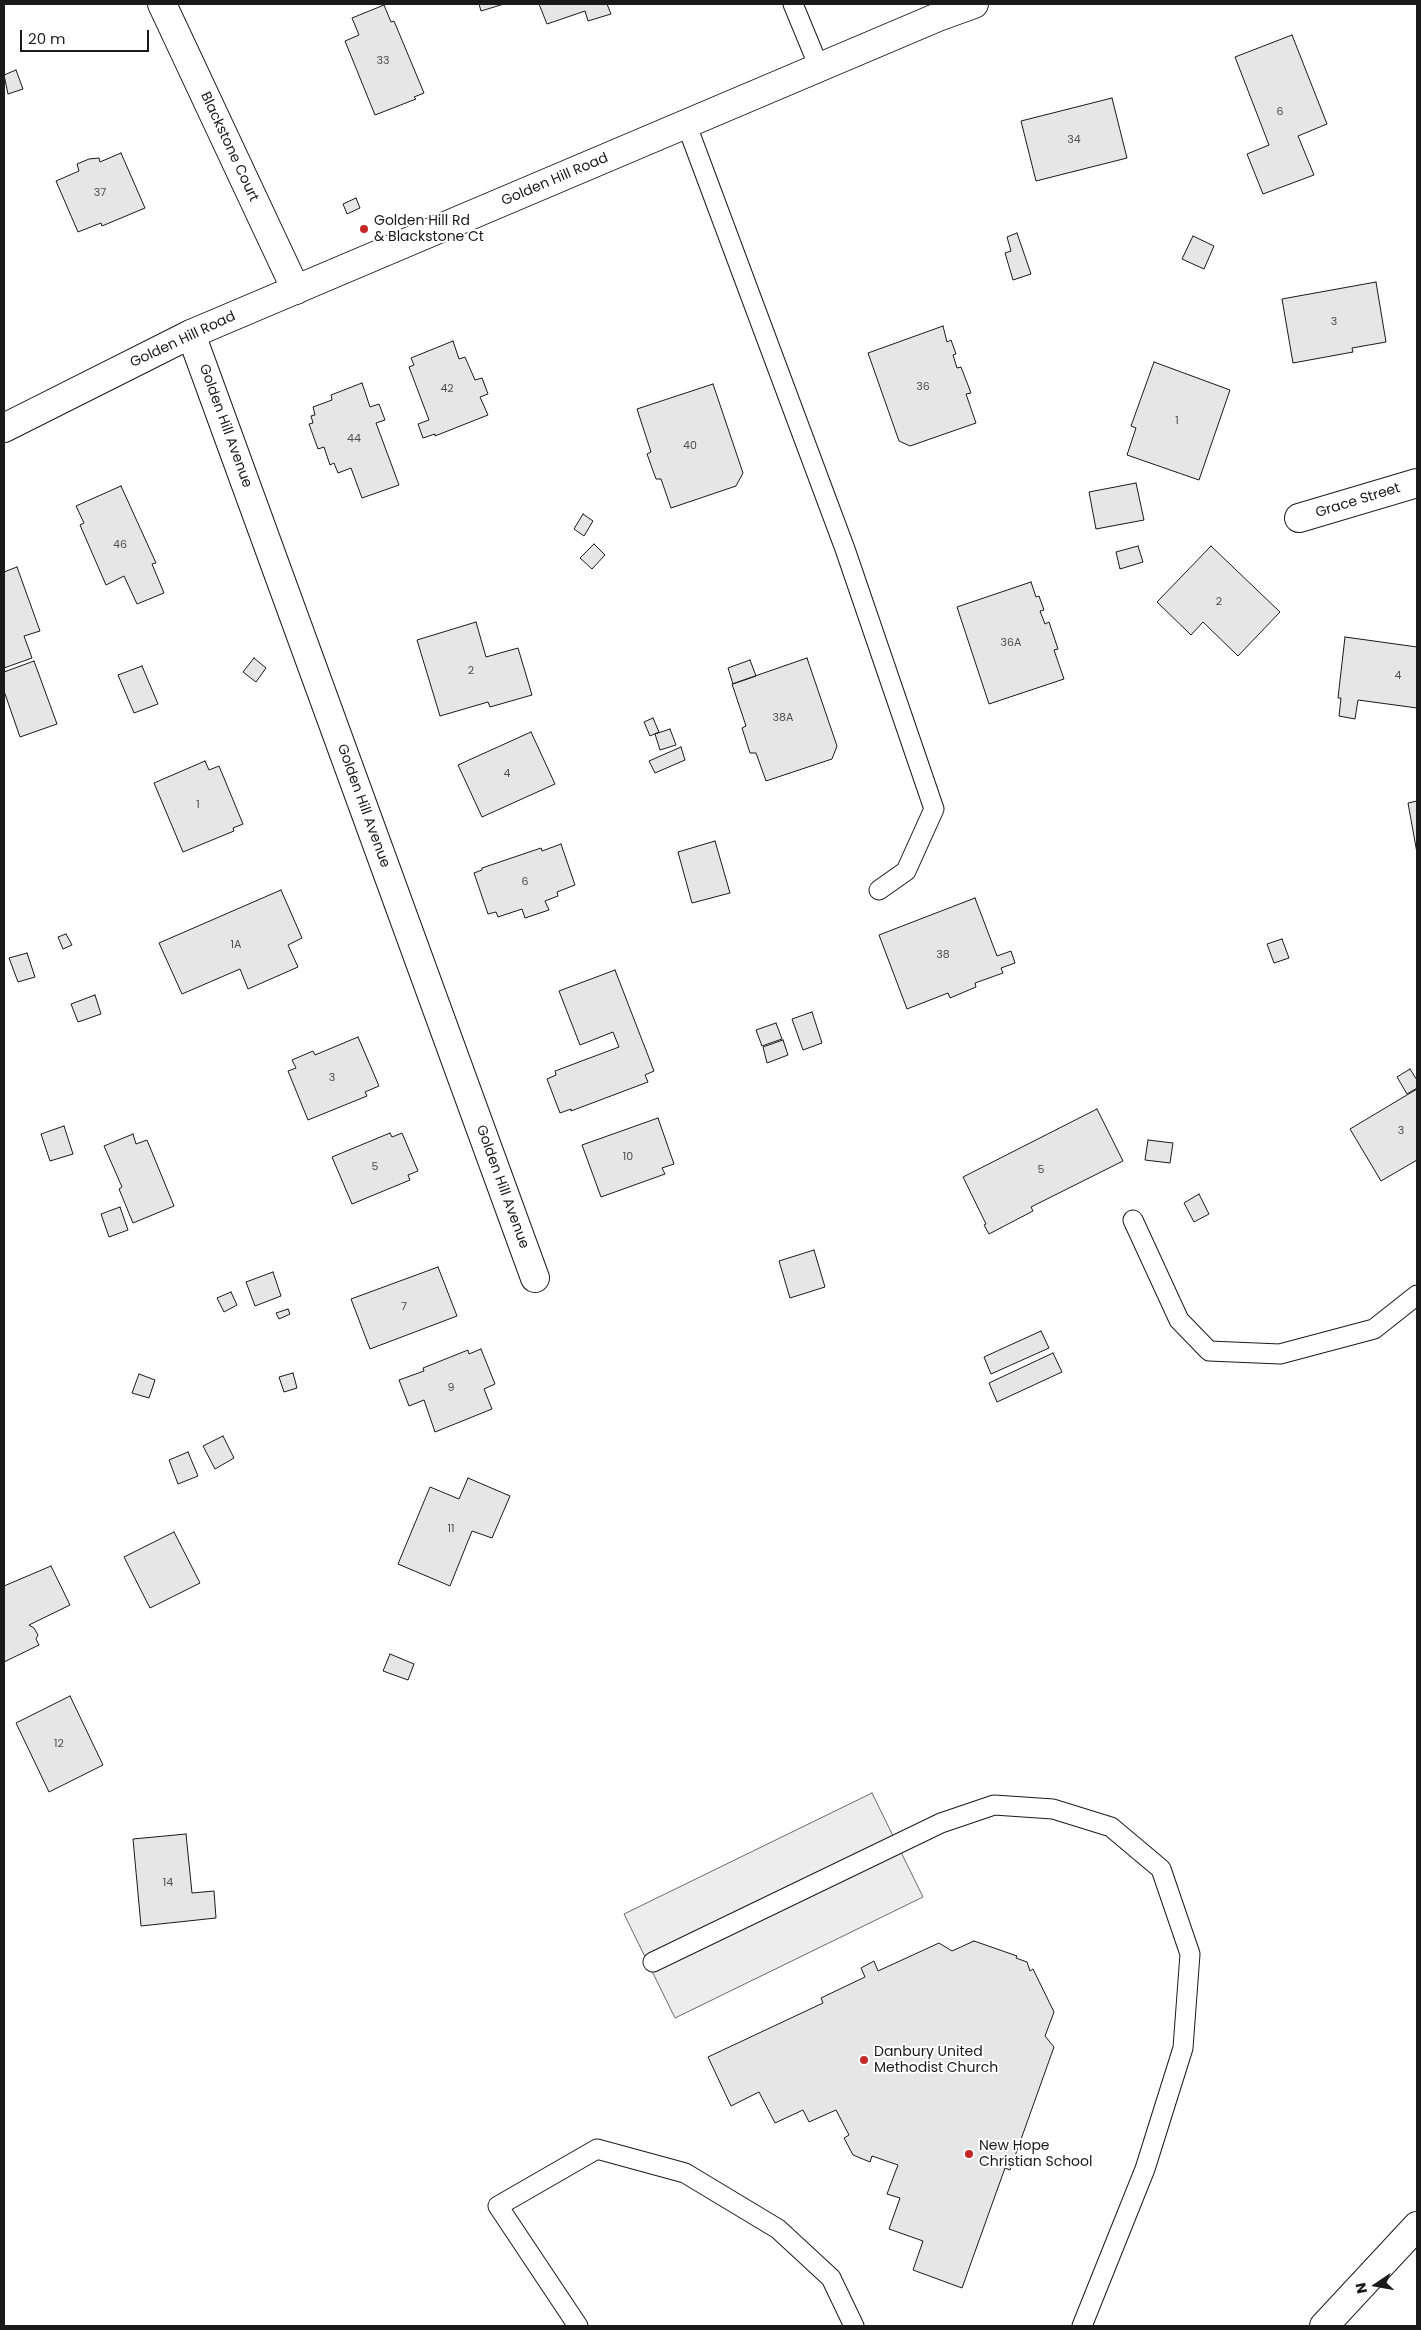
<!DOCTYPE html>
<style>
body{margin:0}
#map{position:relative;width:1421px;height:2330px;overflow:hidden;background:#fff;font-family:Poppins,sans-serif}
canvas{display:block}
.frame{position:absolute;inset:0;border:5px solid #1a1a1a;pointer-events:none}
.north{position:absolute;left:1351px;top:2260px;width:50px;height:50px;-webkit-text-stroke:4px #fff;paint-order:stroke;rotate:258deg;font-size:14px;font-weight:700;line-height:20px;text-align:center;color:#1a1a1a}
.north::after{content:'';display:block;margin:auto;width:18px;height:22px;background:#1a1a1a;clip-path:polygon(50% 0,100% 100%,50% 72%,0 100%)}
.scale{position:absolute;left:20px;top:30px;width:129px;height:22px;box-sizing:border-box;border:2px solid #1a1a1a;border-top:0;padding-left:6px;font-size:15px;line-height:18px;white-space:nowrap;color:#1a1a1a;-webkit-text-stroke:4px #fff;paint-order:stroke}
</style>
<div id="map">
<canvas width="1421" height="2330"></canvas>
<div class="frame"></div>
<div class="north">N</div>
<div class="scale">20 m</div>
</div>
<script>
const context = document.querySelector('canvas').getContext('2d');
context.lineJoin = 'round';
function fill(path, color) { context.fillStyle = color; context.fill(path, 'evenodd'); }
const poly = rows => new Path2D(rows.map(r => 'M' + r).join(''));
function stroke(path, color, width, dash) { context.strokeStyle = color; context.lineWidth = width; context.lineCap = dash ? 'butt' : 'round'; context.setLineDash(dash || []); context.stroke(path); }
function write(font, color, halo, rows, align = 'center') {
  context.font = font + ' Poppins,sans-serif'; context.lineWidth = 4; context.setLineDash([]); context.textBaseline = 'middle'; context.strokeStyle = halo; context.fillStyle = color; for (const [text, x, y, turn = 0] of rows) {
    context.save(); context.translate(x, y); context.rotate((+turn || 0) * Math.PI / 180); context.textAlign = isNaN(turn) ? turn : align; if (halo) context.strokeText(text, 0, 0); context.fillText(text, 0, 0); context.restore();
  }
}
const parking = poly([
 [872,1793,923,1897,675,2018,624,1914,872,1793]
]);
const building = poly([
 [479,4,504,4,481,11,479,4],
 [539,4,607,4,611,14,588,21,585,11,547,24,539,4],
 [384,5,391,22,394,21,424,93,414,97,416,99,375,115,345,41,359,35,352,18,384,5],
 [1292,35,1327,124,1298,136,1314,175,1263,194,1247,154,1269,145,1235,57,1292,35],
 [16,70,23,89,8,94,4,75,16,70],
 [1112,98,1127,158,1036,181,1021,121,1112,98],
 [121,153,145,208,102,226,101,223,78,232,56,181,79,171,77,164,89,159,99,158,100,162,121,153],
 [356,198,360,208,347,214,343,204,356,198],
 [1017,233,1031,274,1013,280,1005,253,1011,251,1007,237,1017,233],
 [1193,236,1214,246,1204,269,1182,259,1193,236],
 [1376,282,1386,342,1352,348,1353,352,1293,363,1282,299,1376,282],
 [943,326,947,342,951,340,956,354,953,355,957,368,961,367,971,393,966,394,976,423,910,446,899,441,868,353,943,326],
 [453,341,459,359,465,357,475,380,482,378,488,394,480,397,488,415,435,436,435,434,423,438,418,424,429,420,409,367,414,365,411,358,453,341],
 [1154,362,1230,390,1199,480,1127,455,1136,428,1131,426,1154,362],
 [362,383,370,407,379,404,385,420,376,423,399,485,362,498,351,468,338,473,334,463,330,465,324,447,318,449,309,424,313,423,311,416,315,415,313,407,332,400,331,395,362,383],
 [713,384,743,473,736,486,671,508,661,479,656,479,647,454,651,452,637,409,713,384],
 [1136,483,1144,520,1096,529,1089,492,1136,483],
 [121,486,156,563,152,564,164,593,137,604,124,576,106,585,80,525,84,523,76,506,121,486],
 [583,514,593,521,584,536,574,529,583,514],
 [594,544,605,555,592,569,580,558,594,544],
 [1138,546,1143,562,1120,569,1116,552,1138,546],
 [1211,546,1280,612,1238,656,1203,622,1191,635,1157,602,1211,546],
 [17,567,40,631,24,636,32,658,4,668,4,572,17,567],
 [1031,582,1036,597,1039,596,1044,610,1040,611,1045,624,1049,622,1058,649,1054,650,1064,679,989,704,957,607,1031,582],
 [476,622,486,657,518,648,532,695,490,707,488,702,440,716,417,640,476,622],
 [1345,637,1417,647,1417,708,1358,700,1355,719,1339,716,1341,698,1338,698,1345,637],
 [254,658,266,668,256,682,243,672,254,658],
 [807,658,837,746,832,759,766,781,756,753,750,753,742,728,746,726,732,684,807,658],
 [750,660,756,676,733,684,728,668,750,660],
 [34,661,57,724,20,737,4,691,4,672,34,661],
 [142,666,158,704,134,713,118,675,142,666],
 [653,718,659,732,650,736,644,722,653,718],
 [670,729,676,745,660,750,655,734,670,729],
 [531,732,555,784,482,817,458,765,531,732],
 [681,747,685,760,655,773,649,761,681,747],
 [205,761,209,770,219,766,243,824,233,828,234,831,183,852,154,783,205,761],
 [1417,801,1417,853,1408,803,1417,801],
 [715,841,730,893,692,903,678,852,715,841],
 [561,844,575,885,557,892,558,896,545,901,549,910,525,918,522,909,498,917,496,912,488,914,474,873,482,870,482,868,541,848,542,851,561,844],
 [281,890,302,938,288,945,298,967,248,989,240,969,182,994,159,943,281,890],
 [975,898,997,956,1011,951,1015,963,1001,968,1003,973,975,983,976,987,950,998,948,993,907,1009,879,935,975,898],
 [66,934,72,945,63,949,58,937,66,934],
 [1282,939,1289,958,1274,963,1267,944,1282,939],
 [27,953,35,977,18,982,9,958,27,953],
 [615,970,654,1071,645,1075,648,1082,571,1111,571,1109,560,1113,547,1079,556,1075,555,1071,619,1047,613,1032,580,1045,559,991,615,970],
 [95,995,101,1014,78,1022,71,1004,95,995],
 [812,1012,822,1043,803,1050,792,1019,812,1012],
 [776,1023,782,1039,762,1046,756,1030,776,1023],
 [358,1037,379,1086,365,1092,367,1096,308,1120,288,1071,296,1068,292,1060,313,1051,315,1055,358,1037],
 [783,1040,788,1055,767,1063,763,1047,783,1040],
 [1410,1069,1417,1080,1417,1088,1407,1094,1397,1077,1410,1069],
 [1417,1089,1417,1160,1381,1181,1350,1129,1417,1089],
 [1097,1109,1123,1161,1031,1207,1033,1211,989,1234,984,1225,986,1224,963,1177,1097,1109],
 [658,1118,674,1164,662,1168,665,1174,601,1197,582,1145,658,1118],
 [64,1126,73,1154,50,1161,41,1134,64,1126],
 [390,1133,392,1137,402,1133,418,1171,408,1175,410,1180,352,1204,332,1157,390,1133],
 [133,1134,136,1144,147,1140,174,1206,133,1223,119,1189,122,1187,104,1146,133,1134],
 [1148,1140,1173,1143,1170,1163,1145,1160,1148,1140],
 [1199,1194,1209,1214,1194,1222,1184,1203,1199,1194],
 [120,1207,128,1230,109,1237,101,1214,120,1207],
 [814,1250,825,1287,790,1298,779,1261,814,1250],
 [438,1267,457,1316,370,1349,351,1299,438,1267],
 [273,1272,281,1296,255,1306,246,1282,273,1272],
 [231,1292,237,1305,224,1312,217,1298,231,1292],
 [288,1309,290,1314,279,1319,276,1313,288,1309],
 [1041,1331,1049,1348,991,1374,984,1357,1041,1331],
 [481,1349,495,1384,484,1389,492,1409,435,1432,424,1400,409,1406,399,1380,424,1371,423,1368,468,1350,469,1354,481,1349],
 [1053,1353,1062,1372,997,1402,989,1383,1053,1353],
 [293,1373,297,1388,284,1392,279,1377,293,1373],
 [139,1374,155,1380,149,1398,132,1393,139,1374],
 [223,1436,234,1458,215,1469,203,1446,223,1436],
 [188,1452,198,1476,178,1484,169,1460,188,1452],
 [468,1478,510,1496,492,1538,472,1531,450,1586,398,1564,430,1487,459,1499,468,1478],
 [174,1532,200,1583,150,1608,124,1557,174,1532],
 [51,1566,70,1605,29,1625,34,1628,38,1635,36,1639,39,1645,4,1662,4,1586,51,1566],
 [390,1654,414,1664,408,1680,383,1671,390,1654],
 [70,1696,103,1765,49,1792,16,1723,70,1696],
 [186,1834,192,1893,214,1891,216,1918,141,1926,133,1839,186,1834],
 [974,1941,1017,1956,1016,1958,1027,1962,1030,1971,1033,1969,1054,2012,1045,2036,1054,2047,1010,2170,1005,2168,962,2288,913,2270,923,2241,889,2229,900,2198,887,2194,898,2165,872,2156,870,2162,853,2155,844,2138,849,2135,836,2110,809,2122,803,2110,775,2123,759,2092,731,2106,708,2057,823,2003,821,1998,865,1977,861,1968,874,1961,878,1971,939,1943,952,1951,974,1941]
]);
const service = poly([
 [793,4,819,67],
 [686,123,845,549,934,809,906,871,879,890],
 [1133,1220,1179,1320,1209,1351,1280,1354,1374,1329,1417,1295],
 [653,1962,941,1823,994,1805,1053,1809,1111,1827,1161,1869,1190,1954,1183,2048,1145,2169,1082,2326],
 [578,2326,498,2206,597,2149,685,2173,778,2229,831,2278,854,2326]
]);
const minor = poly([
 [162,4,296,290],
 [191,334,535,1278],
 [1299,518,1417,483]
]);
const tertiary = poly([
 [4,428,191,334,938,17,974,4]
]);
const secondary = poly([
 [1324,2326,1417,2226]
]);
const markers = [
 [364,229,5,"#c62828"],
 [864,2060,5,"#c62828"],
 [969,2154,5,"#c62828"]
];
const numberNames = [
 ["33",383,61],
 ["6",1280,112],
 ["34",1074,140],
 ["37",100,193],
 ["3",1334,322],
 ["36",923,387],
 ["42",447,389],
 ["1",1177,421],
 ["44",354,439],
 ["40",690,446],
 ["46",120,545],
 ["2",1219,602],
 ["36A",1011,643],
 ["2",471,671],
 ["4",1398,676],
 ["38A",783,718],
 ["4",507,774],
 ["1",198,805],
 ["6",525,882],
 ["1A",236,945],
 ["38",943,955],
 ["3",332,1078],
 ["3",1401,1131],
 ["10",628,1157],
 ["5",375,1167],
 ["5",1041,1170],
 ["7",404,1307],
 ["9",451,1388],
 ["11",451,1529],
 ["12",59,1744],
 ["14",168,1883]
];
const streetNames = [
 ["Blackstone Court",229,147,65],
 ["Golden Hill Road",555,180,-23],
 ["Golden Hill Road",183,340,-25],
 ["Golden Hill Avenue",225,426,70],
 ["Grace Street",1358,501,-17],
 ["Golden Hill Avenue",363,806,70],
 ["Golden Hill Avenue",502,1187,70]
];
const poiNames = [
 ["Golden Hill Rd",374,221],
 ["& Blackstone Ct",374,237],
 ["Danbury United",874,2052],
 ["Methodist Church",874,2068],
 ["New Hope",979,2146],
 ["Christian School",979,2162]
];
fill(parking, '#ededed');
stroke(parking, '#6a6a6a', 1);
fill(building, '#e6e6e6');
stroke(building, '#1a1a1a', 1);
stroke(service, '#1a1a1a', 21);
stroke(minor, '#1a1a1a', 30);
stroke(tertiary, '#1a1a1a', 30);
stroke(secondary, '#1a1a1a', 30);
stroke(service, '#fff', 19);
stroke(minor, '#fff', 28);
stroke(tertiary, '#fff', 28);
stroke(secondary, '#fff', 28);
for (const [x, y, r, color] of markers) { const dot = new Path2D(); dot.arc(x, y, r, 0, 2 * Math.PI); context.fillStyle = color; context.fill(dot); stroke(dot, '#fff', 2); }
write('11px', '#4d4d4d', null, numberNames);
write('14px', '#1a1a1a', '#fff', streetNames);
write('14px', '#1a1a1a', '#fff', poiNames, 'left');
</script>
